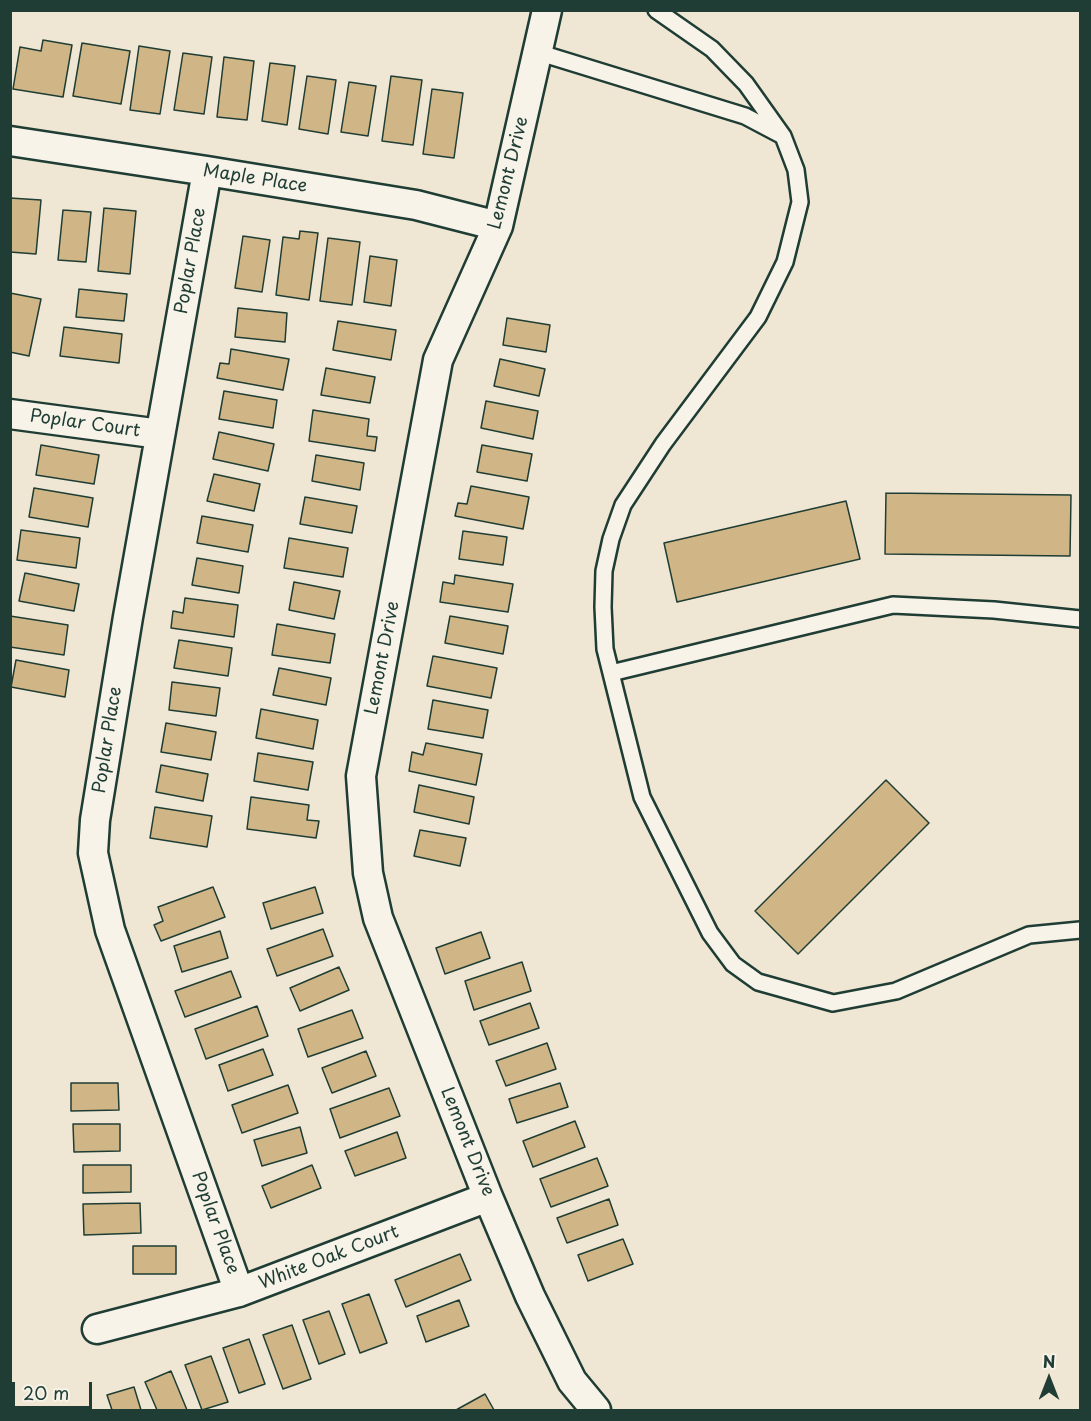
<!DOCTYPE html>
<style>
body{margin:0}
#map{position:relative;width:1091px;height:1421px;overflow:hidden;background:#efe7d4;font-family:"Playpen Sans",sans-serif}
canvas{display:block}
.frame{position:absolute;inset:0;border:12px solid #1f3d34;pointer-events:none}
.north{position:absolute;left:1019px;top:1349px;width:60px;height:60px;-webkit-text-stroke:4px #f7f3e8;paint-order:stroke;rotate:0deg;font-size:16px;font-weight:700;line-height:24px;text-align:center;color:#1f3d34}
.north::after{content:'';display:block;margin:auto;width:21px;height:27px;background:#1f3d34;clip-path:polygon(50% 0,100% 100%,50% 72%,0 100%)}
.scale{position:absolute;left:12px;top:1382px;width:80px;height:27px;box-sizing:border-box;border:3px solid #1f3d34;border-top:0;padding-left:8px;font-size:18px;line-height:21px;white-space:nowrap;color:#1f3d34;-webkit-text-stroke:4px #f7f3e8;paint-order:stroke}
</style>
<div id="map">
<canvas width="1091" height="1421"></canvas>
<div class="frame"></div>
<div class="north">N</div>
<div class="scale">20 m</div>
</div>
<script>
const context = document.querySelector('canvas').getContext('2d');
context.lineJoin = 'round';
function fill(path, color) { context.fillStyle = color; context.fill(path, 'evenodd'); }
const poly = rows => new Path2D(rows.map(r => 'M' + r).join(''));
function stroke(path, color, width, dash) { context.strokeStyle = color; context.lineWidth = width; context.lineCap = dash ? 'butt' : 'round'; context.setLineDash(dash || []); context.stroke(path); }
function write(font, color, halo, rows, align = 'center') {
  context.font = font + ' "Playpen Sans",sans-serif'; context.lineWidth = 4.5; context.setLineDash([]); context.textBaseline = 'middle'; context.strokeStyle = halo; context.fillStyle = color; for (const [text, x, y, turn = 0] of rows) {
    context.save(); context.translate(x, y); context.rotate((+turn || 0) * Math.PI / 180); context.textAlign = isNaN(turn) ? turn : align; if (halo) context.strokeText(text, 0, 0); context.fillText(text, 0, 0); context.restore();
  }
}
const building = poly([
 [43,40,72,45,63,97,13,89,20,47,41,51,43,40],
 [82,43,130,51,121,104,73,96,82,43],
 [139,46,170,51,160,114,130,110,139,46],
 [183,53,212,57,204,114,174,110,183,53],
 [224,57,254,61,247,120,217,117,224,57],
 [270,63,295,66,287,125,262,121,270,63],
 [307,76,336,80,328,134,299,129,307,76],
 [391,76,422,80,413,145,382,141,391,76],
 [349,82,376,86,368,136,341,132,349,82],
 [432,89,463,93,454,158,423,154,432,89],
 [10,198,41,200,36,254,10,252,10,198],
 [104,208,136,211,130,274,98,271,104,208],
 [63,210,91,212,86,262,58,260,63,210],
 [300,231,318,233,309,300,276,295,283,237,299,239,300,231],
 [243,236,270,240,262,292,235,288,243,236],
 [328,238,360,242,352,305,320,301,328,238],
 [370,256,397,260,391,306,364,302,370,256],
 [79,289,127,294,124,321,76,317,79,289],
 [10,293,41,299,29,356,10,352,10,293],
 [238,308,287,313,285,342,235,337,238,308],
 [507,318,550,325,546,352,503,345,507,318],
 [338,321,396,330,391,360,333,350,338,321],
 [64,327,122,334,119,363,60,356,64,327],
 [231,349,289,359,283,390,217,378,220,363,229,364,231,349],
 [500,359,545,369,539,396,494,386,500,359],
 [326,368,375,377,370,403,321,395,326,368],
 [224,391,277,400,273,428,219,419,224,391],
 [486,401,538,411,533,439,481,428,486,401],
 [313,410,369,419,367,436,377,437,375,451,309,441,313,410],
 [219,432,274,444,268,471,213,459,219,432],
 [41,445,99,455,94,484,36,475,41,445],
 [482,445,532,454,527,481,477,472,482,445],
 [316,455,364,463,360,490,312,481,316,455],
 [214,474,260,484,254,511,207,501,214,474],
 [471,486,529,497,523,529,455,516,458,503,467,504,471,486],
 [34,488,93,498,88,527,29,517,34,488],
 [886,493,1071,495,1070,556,885,554,886,493],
 [305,497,357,506,352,533,300,524,305,497],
 [846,501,860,559,677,602,664,543,846,501],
 [202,516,253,525,248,552,197,543,202,516],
 [21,530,80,538,76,568,17,560,21,530],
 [463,531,507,537,503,565,459,559,463,531],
 [289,538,348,548,343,577,284,568,289,538],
 [197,558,243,566,239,593,192,585,197,558],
 [25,573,79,584,74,611,19,601,25,573],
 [455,575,513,584,508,612,440,602,443,582,454,584,455,575],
 [294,582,340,591,334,619,289,610,294,582],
 [185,598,238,605,234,637,171,628,173,611,183,613,185,598],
 [10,616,68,625,64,655,10,647,10,616],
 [450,616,508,626,503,654,445,643,450,616],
 [277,624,335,634,330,663,272,655,277,624],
 [179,640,232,648,228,676,174,668,179,640],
 [433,656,497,668,491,698,427,686,433,656],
 [16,660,69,670,65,697,11,687,16,660],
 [279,668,331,678,326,705,273,695,279,668],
 [172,682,220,688,216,716,169,710,172,682],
 [433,700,488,710,483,738,428,729,433,700],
 [261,709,318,720,313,749,256,738,261,709],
 [166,723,216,732,211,760,161,752,166,723],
 [426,743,482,754,476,785,409,771,412,752,423,755,426,743],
 [258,753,313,762,308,790,254,781,258,753],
 [161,765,208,774,203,801,156,792,161,765],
 [886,780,929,823,798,954,755,911,886,780],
 [419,785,474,797,469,824,414,812,419,785],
 [251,797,309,805,307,820,319,821,316,838,247,829,251,797],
 [155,807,212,816,207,847,150,838,155,807],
 [420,830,466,838,460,866,414,856,420,830],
 [213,887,225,917,161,941,154,925,163,921,158,907,213,887],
 [315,887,323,913,271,929,263,903,315,887],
 [323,929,333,956,277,976,267,949,323,929],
 [220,931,228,958,182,972,174,946,220,931],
 [481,932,490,958,445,974,436,948,481,932],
 [522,962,531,991,474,1010,465,981,522,962],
 [339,967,349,990,300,1011,290,988,339,967],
 [231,971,241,997,185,1017,175,991,231,971],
 [530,1003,539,1028,489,1045,480,1021,530,1003],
 [257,1006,268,1036,206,1059,195,1029,257,1006],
 [352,1010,363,1038,308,1057,298,1029,352,1010],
 [547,1043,556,1069,506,1086,496,1061,547,1043],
 [263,1049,273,1075,228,1091,219,1065,263,1049],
 [366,1051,376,1076,332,1093,322,1068,366,1051],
 [71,1083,118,1083,119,1110,71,1111,71,1083],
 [560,1083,568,1107,517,1123,509,1099,560,1083],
 [288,1085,298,1113,242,1133,232,1105,288,1085],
 [389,1088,400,1116,340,1138,330,1109,389,1088],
 [575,1121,585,1147,533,1167,523,1141,575,1121],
 [73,1124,120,1124,120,1151,74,1152,73,1124],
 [300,1127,307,1153,262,1166,254,1140,300,1127],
 [397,1132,406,1158,355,1176,345,1151,397,1132],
 [597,1158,608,1186,551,1207,540,1179,597,1158],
 [83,1165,131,1165,131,1192,83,1193,83,1165],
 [312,1165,321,1188,271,1208,262,1186,312,1165],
 [609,1199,618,1225,567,1243,557,1218,609,1199],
 [140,1203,141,1233,84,1235,83,1204,140,1203],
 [623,1239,633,1264,588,1281,578,1255,623,1239],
 [133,1246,176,1246,176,1274,133,1274,133,1246],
 [460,1254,471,1280,406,1307,395,1280,460,1254],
 [369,1294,387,1343,360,1353,342,1304,369,1294],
 [459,1300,469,1326,426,1342,417,1316,459,1300],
 [329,1311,345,1354,319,1364,303,1320,329,1311],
 [292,1325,311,1379,283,1389,263,1335,292,1325],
 [249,1339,265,1384,239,1393,223,1348,249,1339],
 [211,1356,228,1402,202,1410,185,1365,211,1356],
 [171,1371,187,1410,157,1410,145,1382,171,1371],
 [134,1387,141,1410,112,1410,107,1395,134,1387],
 [485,1394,494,1410,456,1410,485,1394]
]);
const service = poly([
 [656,10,712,49,746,84,783,136,796,170,800,202,785,262,758,317,663,444,623,505,611,539,604,571,603,607,605,649,642,797,710,933,733,964,758,982,833,1003,896,991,1029,935,1080,930],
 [537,52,745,116,781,135],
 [611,673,893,605,994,610,1080,619]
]);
const minor = poly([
 [547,10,498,226,438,360,361,776,368,873,378,918,488,1197,530,1296,572,1381,596,1410],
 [10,141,207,171,416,205,498,226],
 [207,171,128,617,95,820,93,853,110,930,239,1292],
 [10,414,160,434],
 [97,1329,239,1292,488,1197]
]);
const streetNames = [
 ["Lemont Drive",509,173,-76],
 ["Maple Place",255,179,9],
 ["Poplar Place",191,261,-80],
 ["Poplar Court",85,424,8],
 ["Lemont Drive",383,658,-79],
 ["Poplar Place",108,740,-81],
 ["Lemont Drive",467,1142,68],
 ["Poplar Place",215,1223,70],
 ["White Oak Court",329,1258,-21]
];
fill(building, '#d0b686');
stroke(building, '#1f3d34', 1.5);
stroke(service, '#1f3d34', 20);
stroke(minor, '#1f3d34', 33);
stroke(service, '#f7f3e8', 15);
stroke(minor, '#f7f3e8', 28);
write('18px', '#1f3d34', '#f7f3e8', streetNames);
</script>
